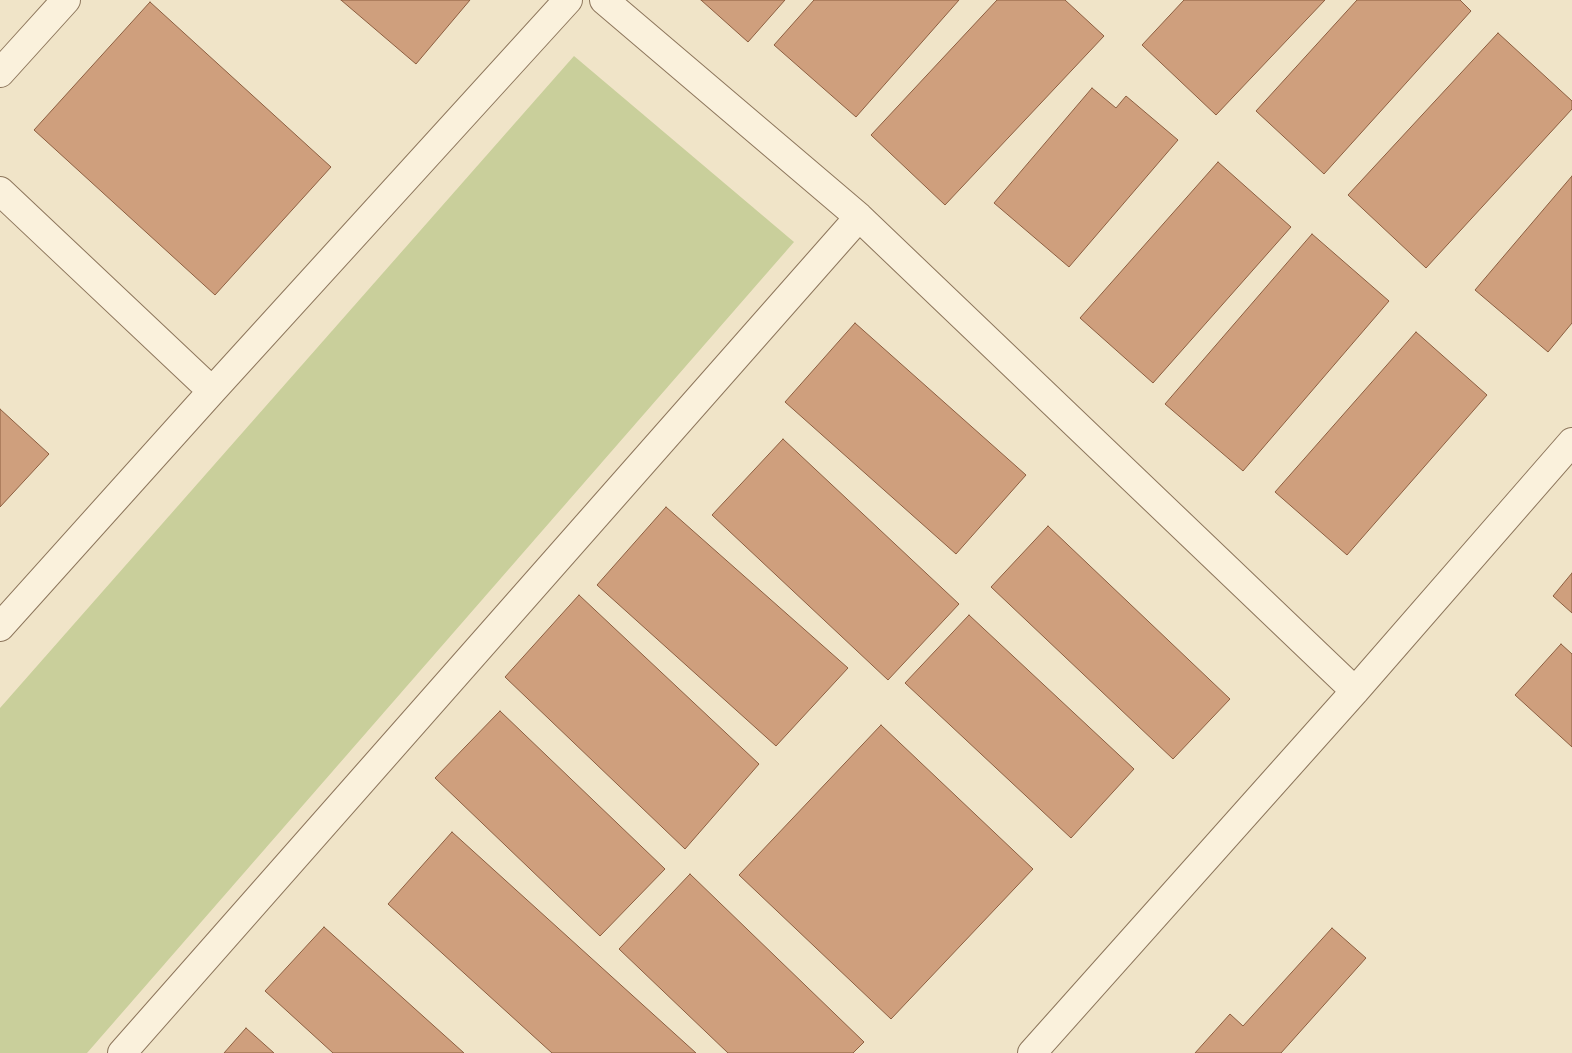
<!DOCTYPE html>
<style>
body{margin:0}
canvas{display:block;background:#f0e4c8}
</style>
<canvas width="1572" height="1053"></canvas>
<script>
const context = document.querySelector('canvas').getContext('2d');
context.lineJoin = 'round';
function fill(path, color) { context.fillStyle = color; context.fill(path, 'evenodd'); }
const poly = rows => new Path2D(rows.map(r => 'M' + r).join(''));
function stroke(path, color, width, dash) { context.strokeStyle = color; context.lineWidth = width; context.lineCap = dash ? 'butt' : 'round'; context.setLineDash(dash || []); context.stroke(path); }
const green = poly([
 [574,56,794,242,87,1053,0,1053,0,708]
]);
const building = poly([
 [341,0,470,0,416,64,341,0],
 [701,0,785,0,748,42,701,0],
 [814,0,959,0,856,117,774,45,814,0],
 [997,0,1065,0,1104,36,945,205,871,135,997,0],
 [1184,0,1325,0,1216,115,1142,45,1184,0],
 [1357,0,1460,0,1471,11,1324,174,1256,111,1357,0],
 [150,2,331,167,215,295,34,130,150,2],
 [1498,33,1572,101,1572,109,1426,268,1348,195,1498,33],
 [1092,88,1116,108,1126,96,1178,140,1069,267,994,203,1092,88],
 [1218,162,1291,227,1153,383,1080,318,1218,162],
 [1572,176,1572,323,1548,352,1475,290,1572,176],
 [1312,234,1389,301,1243,471,1165,404,1312,234],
 [855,323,1026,475,956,554,785,402,855,323],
 [1416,332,1487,395,1347,555,1275,492,1416,332],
 [0,409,49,454,0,507,0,409],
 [783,439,959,604,888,680,712,515,783,439],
 [666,507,848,668,776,746,597,585,666,507],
 [1048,526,1230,699,1173,759,991,587,1048,526],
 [1572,573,1572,613,1553,596,1572,573],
 [579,595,759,764,685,849,505,677,579,595],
 [969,615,1134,769,1071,838,905,683,969,615],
 [1561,644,1572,654,1572,747,1515,695,1561,644],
 [500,711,665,869,600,936,435,778,500,711],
 [881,725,1033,869,891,1019,739,875,881,725],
 [452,832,696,1053,552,1053,388,904,452,832],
 [690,874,864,1042,853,1053,728,1053,619,949,690,874],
 [324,927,464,1053,333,1053,265,991,324,927],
 [1332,928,1366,958,1281,1053,1195,1053,1230,1014,1243,1026,1332,928],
 [246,1028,274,1053,224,1053,246,1028]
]);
const minor = poly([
 [604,0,859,217,1355,691],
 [0,73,66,0],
 [0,191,212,391],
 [0,627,212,391,568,0],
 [122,1053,859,217],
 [1032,1053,1355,691,1572,442]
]);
fill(green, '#c9cf9b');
fill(building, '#cf9f7d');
stroke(building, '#8d5f41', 1);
stroke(minor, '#8d765c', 30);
stroke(minor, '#faf1dc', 28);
</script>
